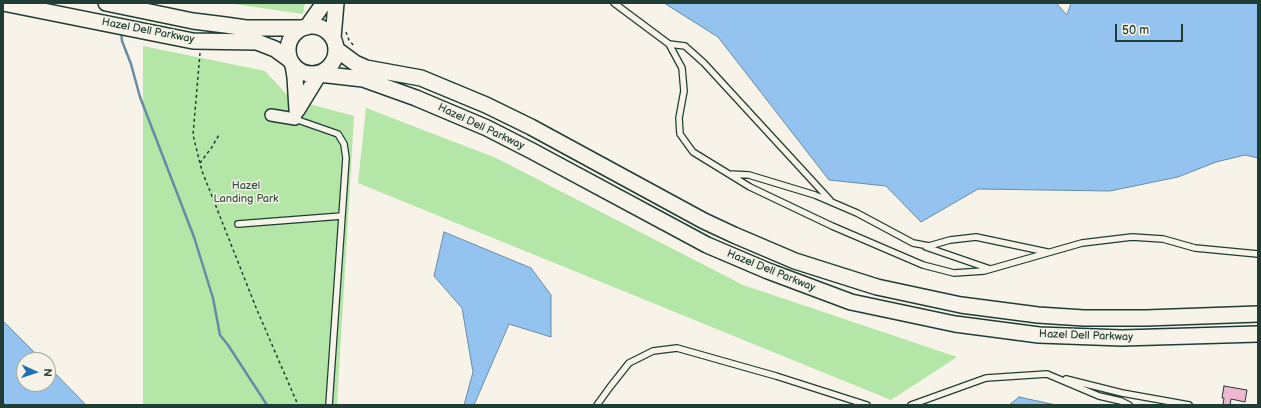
<!DOCTYPE html>
<style>
body{margin:0}
#map{position:relative;width:1261px;height:408px;overflow:hidden;background:#f7f3e8;font-family:"Balsamiq Sans",sans-serif}
canvas{display:block}
.frame{position:absolute;inset:0;border:4px solid #1f3d34;pointer-events:none}
.north{position:absolute;left:16px;top:352px;width:40px;height:40px;box-sizing:border-box;background:#f7f3e8;border:1px solid #a1aaa0;border-radius:50%;rotate:93deg;font-size:11px;font-weight:700;line-height:16px;text-align:center;color:#1f3d34}
.north::after{content:'';display:block;margin:auto;width:14px;height:18px;background:#1f6fb2;clip-path:polygon(50% 0,100% 100%,50% 72%,0 100%)}
.scale{position:absolute;left:1115px;top:24px;width:68px;height:18px;box-sizing:border-box;border:2px solid #1f3d34;border-top:0;padding-left:5px;font-size:12px;line-height:14px;white-space:nowrap;color:#1f3d34;-webkit-text-stroke:3px #f7f3e8;paint-order:stroke}
</style>
<div id="map">
<canvas width="1261" height="408"></canvas>
<div class="frame"></div>
<div class="north">N</div>
<div class="scale">50 m</div>
</div>
<script>
const context = document.querySelector('canvas').getContext('2d');
context.lineJoin = 'round';
function fill(path, color) { context.fillStyle = color; context.fill(path, 'evenodd'); }
const poly = rows => new Path2D(rows.map(r => 'M' + r).join(''));
function stroke(path, color, width, dash) { context.strokeStyle = color; context.lineWidth = width; context.lineCap = dash ? 'butt' : 'round'; context.setLineDash(dash || []); context.stroke(path); }
function write(font, color, halo, rows, align = 'center') {
  context.font = font + ' "Balsamiq Sans",sans-serif'; context.lineWidth = 3; context.setLineDash([]); context.textBaseline = 'middle'; context.strokeStyle = halo; context.fillStyle = color; for (const [text, x, y, turn = 0] of rows) {
    context.save(); context.translate(x, y); context.rotate((+turn || 0) * Math.PI / 180); context.textAlign = isNaN(turn) ? turn : align; if (halo) context.strokeText(text, 0, 0); context.fillText(text, 0, 0); context.restore();
  }
}
const green = poly([
 [227,3,305,3,303,14],
 [143,46,265,71,291,99,354,116,337,405,143,405],
 [366,108,496,158,743,285,957,357,891,400,358,183]
]);
const water = poly([
 [664,3,1056,3,1067,15,1071,3,1258,3,1258,158,1245,155,1216,162,1178,177,1110,191,978,189,921,222,886,186,829,180,718,37,664,3],
 [444,232,531,268,551,295,551,337,509,324,474,405,464,405,473,372,462,308,434,276,444,232],
 [3,321,42,360,24,360,24,384,48,384,48,366,86,405,6,405,3,402,3,321],
 [1019,397,1056,405,1009,405,1019,397]
]);
const stream = poly([
 [121,31,122,41,131,64,140,97,194,237,213,298,220,335,228,345,267,405]
]);
const building = poly([
 [1224,386,1247,390,1245,402,1231,399,1230,405,1223,405,1224,398,1222,398,1224,386]
]);
const path = poly([
 [346,32,349,40,355,47],
 [200,53,193,135,202,171,257,310,298,405],
 [200,163,212,147,220,133]
]);
const lane = poly([
 [614,3,669,44,682,68,684,91,679,118,680,134,693,152,750,187,832,226,923,265,954,273,984,271,1082,243,1132,237,1163,239,1195,248,1258,254],
 [669,44,685,46,704,63,830,200],
 [295,119,338,134,344,144,346,158,329,405],
 [729,174,749,175,815,195,857,213,913,243,929,246,950,240,976,237,1047,252],
 [238,224,342,216],
 [926,247,990,269],
 [1066,379,1122,393,1189,405],
 [597,405,610,387,629,363,653,351,677,348,776,376,867,405],
 [911,405,986,378,1047,374,1099,396,1121,401,1129,405]
]);
const street = poly([
 [271,115,295,119,297,110]
]);
const secondary = poly([
 [3,3,193,41,257,42,275,49,290,60],
 [106,3,193,21,225,25,246,28,303,28],
 '288 50a24 24 0 1 1 48 0a24 24 0 1 1-48 0Z',
 [307,27,324,3],
 [333,38,336,3],
 [336,49,355,63,366,68,421,78,486,105,531,127,704,221,734,235,795,261,877,287,961,305,1038,315,1084,318,1146,318,1258,314],
 [293,65,295,77,297,110],
 [297,110,319,74,363,79,416,98,487,128,532,151,707,245,768,271,851,302,955,324,1039,335,1122,338,1258,334]
]);
const streetNames = [
 ["Hazel Dell Parkway",148,31,11],
 ["Hazel Dell Parkway",481,127,25],
 ["Hazel Dell Parkway",771,271,22],
 ["Hazel Dell Parkway",1086,336,2]
];
const parkNames = [
 ["Hazel",246,186],
 ["Landing Park",246,199]
];
fill(green, '#b3e6a7');
fill(water, '#95c3ef');
stroke(water, '#668da4', 1);
stroke(stream, '#668da4', 2.5);
fill(building, '#efb8d0');
stroke(building, '#1f3d34', 1);
stroke(lane, '#1f3d34', 8);
stroke(street, '#1f3d34', 14);
stroke(secondary, '#1f3d34', 18);
stroke(path, '#1f3d34', 1.5, [3, 3]);
stroke(lane, '#f7f3e8', 5.5);
stroke(street, '#f7f3e8', 11);
stroke(secondary, '#f7f3e8', 15);
write('11px', '#1f3d34', '#f7f3e8', streetNames);
write('11px', '#355645', '#f7f3e8', parkNames);
</script>
